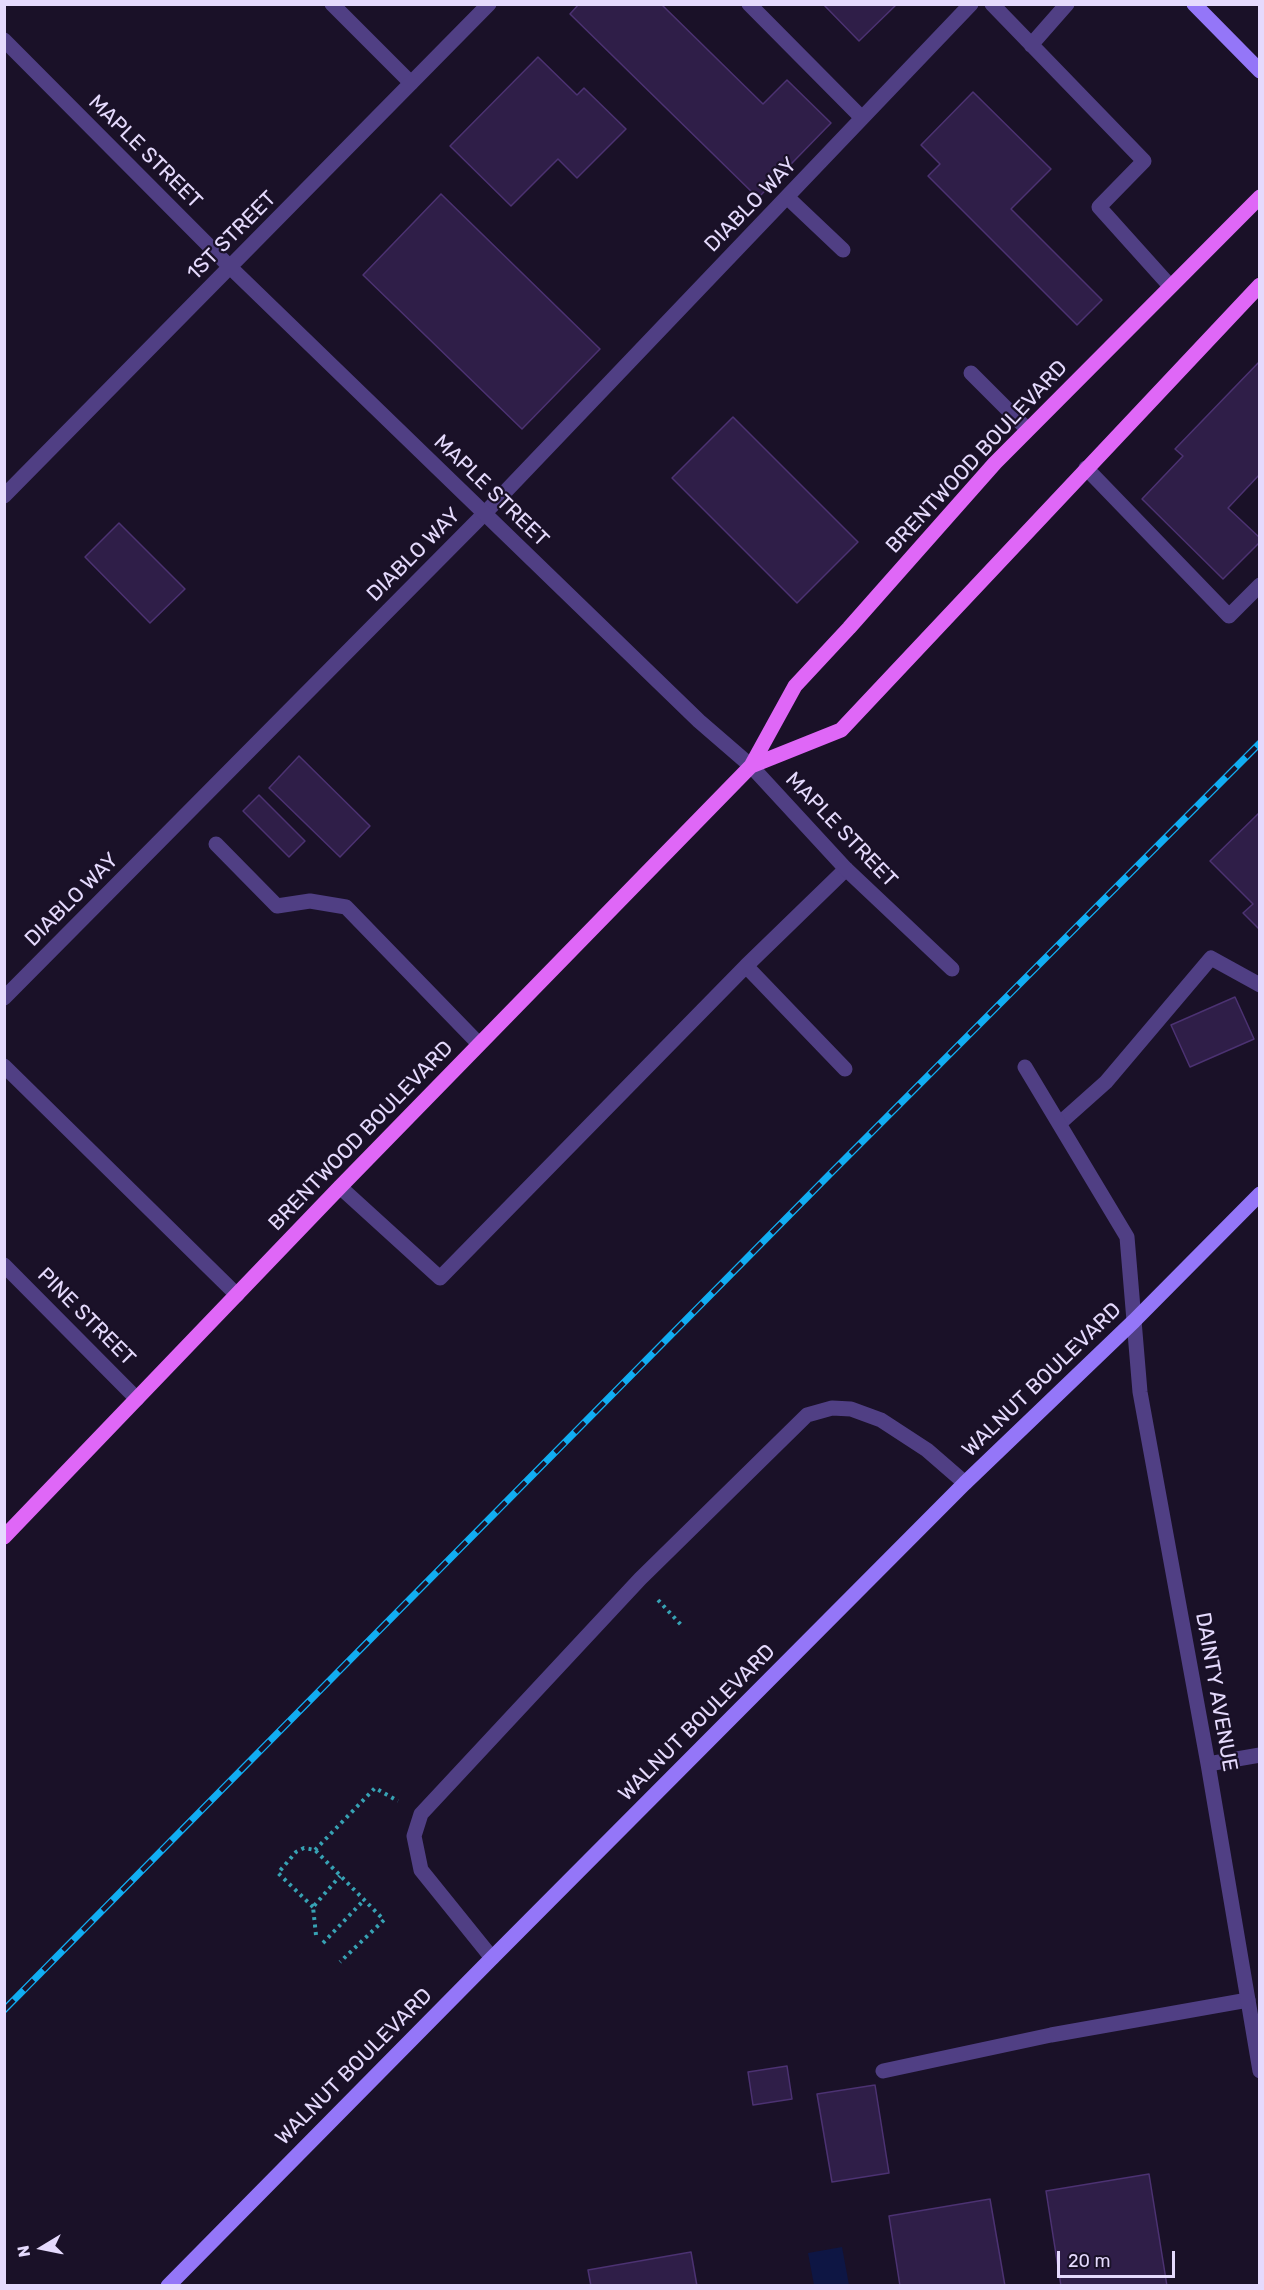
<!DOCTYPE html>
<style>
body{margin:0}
#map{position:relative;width:1264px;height:2290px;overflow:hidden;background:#1a1128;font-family:Rubik,sans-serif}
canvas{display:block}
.frame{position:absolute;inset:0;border:6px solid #e5dafd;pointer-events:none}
.north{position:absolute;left:12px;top:2218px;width:60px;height:60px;-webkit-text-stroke:4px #1a1128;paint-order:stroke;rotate:260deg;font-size:16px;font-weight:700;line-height:24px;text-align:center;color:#e5dafd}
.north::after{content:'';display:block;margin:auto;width:21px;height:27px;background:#e5dafd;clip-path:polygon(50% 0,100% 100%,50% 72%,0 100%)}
.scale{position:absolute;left:1057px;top:2251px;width:118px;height:27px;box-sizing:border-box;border:3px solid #e5dafd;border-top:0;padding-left:8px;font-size:18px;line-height:21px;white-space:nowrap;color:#e5dafd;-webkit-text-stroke:4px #1a1128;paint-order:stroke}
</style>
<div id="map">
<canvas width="1264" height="2290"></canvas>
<div class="frame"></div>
<div class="north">N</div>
<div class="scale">20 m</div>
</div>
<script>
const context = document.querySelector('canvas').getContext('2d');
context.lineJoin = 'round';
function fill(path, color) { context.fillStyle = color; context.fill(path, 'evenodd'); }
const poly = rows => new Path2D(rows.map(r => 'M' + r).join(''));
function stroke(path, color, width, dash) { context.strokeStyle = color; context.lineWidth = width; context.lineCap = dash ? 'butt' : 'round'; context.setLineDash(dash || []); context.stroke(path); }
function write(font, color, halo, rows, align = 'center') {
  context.font = font + ' Rubik,sans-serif'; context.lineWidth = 4.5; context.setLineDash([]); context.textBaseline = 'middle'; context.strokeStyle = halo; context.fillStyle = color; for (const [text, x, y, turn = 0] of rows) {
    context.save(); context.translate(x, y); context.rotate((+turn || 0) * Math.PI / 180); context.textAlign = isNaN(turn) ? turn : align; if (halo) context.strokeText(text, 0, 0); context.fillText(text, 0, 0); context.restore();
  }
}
const water = poly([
 [842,2247,849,2285,814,2285,808,2253]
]);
const building = poly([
 [579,4,661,4,763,104,787,80,831,123,758,198,570,14,579,4],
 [823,4,897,4,859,41,823,4],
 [538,57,577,95,584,88,626,129,577,178,558,159,511,206,450,146,538,57],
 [973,92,1051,169,1011,209,1102,300,1077,325,928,176,940,164,921,145,973,92],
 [441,194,600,349,522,429,363,275,441,194],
 [1260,361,1260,474,1228,508,1260,538,1260,542,1223,579,1142,499,1183,456,1175,449,1260,361],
 [733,417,858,542,797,603,672,478,733,417],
 [119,523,185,589,150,623,85,557,119,523],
 [299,756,370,826,340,857,269,788,299,756],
 [259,795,305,841,289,857,243,811,259,795],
 [1260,812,1260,930,1243,913,1253,904,1210,861,1260,812],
 [1235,997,1254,1039,1190,1067,1171,1025,1235,997],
 [787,2066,792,2099,753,2105,748,2072,787,2066],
 [875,2085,889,2173,832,2182,817,2094,875,2085],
 [1149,2174,1167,2286,1061,2286,1046,2191,1149,2174],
 [990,2199,1005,2286,900,2286,889,2216,990,2199],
 [691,2252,697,2286,591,2286,588,2270,691,2252]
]);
const path = poly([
 [658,1600,683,1627],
 [315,1850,375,1788,398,1801],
 [313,1907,278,1873,296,1852,304,1848,315,1850,384,1920,340,1962],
 [316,1935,313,1907,340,1876],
 [323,1943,364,1900]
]);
const lane = poly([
 [332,4,411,83],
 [749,4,862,118],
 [992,4,1144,161,1099,207,1170,286],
 [1031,45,1067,4],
 [787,197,843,250],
 [971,373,1027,429],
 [1086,468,1229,616,1260,585],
 [216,844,277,906,310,901,346,907,479,1044],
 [746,966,845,1069],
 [4,998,484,514,971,4],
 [4,1066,237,1295],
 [1060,1123,1106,1082,1211,958,1260,985],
 [340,1187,440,1278,746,966,846,869],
 [492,1958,421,1870,414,1836,421,1814,640,1579,807,1415,832,1408,851,1409,881,1420,927,1450,965,1483],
 [883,2071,1051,2035,1248,2000]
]);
const street = poly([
 [4,40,230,267,699,721,751,766,846,869,952,969],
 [4,496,489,4],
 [1025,1067,1127,1237,1140,1392,1208,1764,1260,2071],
 [4,1265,137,1399],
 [1208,1764,1260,1755]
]);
const secondary = poly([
 [1194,4,1260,71],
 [168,2286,492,1958,965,1483,1134,1321,1260,1194]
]);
const primary = poly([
 [751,766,841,730,1260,285],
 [4,1537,340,1187,751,766,795,686,849,628,995,463,1260,197]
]);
const rail = poly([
 [4,2010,829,1175,1260,743]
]);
const streetNames = [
 ["MAPLE STREET",145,152,45],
 ["DIABLO WAY",751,205,-46],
 ["1ST STREET",232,236,-45],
 ["BRENTWOOD BOULEVARD",977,457,-47],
 ["MAPLE STREET",491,491,44],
 ["DIABLO WAY",414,555,-45],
 ["MAPLE STREET",841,830,46],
 ["DIABLO WAY",72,900,-45],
 ["BRENTWOOD BOULEVARD",361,1136,-46],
 ["PINE STREET",86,1317,45],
 ["WALNUT BOULEVARD",1042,1380,-44],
 ["DAINTY AVENUE",1216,1692,80],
 ["WALNUT BOULEVARD",697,1723,-45],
 ["WALNUT BOULEVARD",354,2067,-45]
];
fill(water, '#0e1644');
fill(building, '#2f1e48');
stroke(building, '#4c3272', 1.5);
stroke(path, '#37a2b4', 4, [3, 4.5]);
stroke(lane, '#503f84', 15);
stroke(street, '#503f84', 15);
stroke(secondary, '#9476f8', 15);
stroke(primary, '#df67f7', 15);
stroke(rail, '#11adf2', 7);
stroke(rail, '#1a1128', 4.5, [14]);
write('21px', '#e5dafd', '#1a1128', streetNames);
</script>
